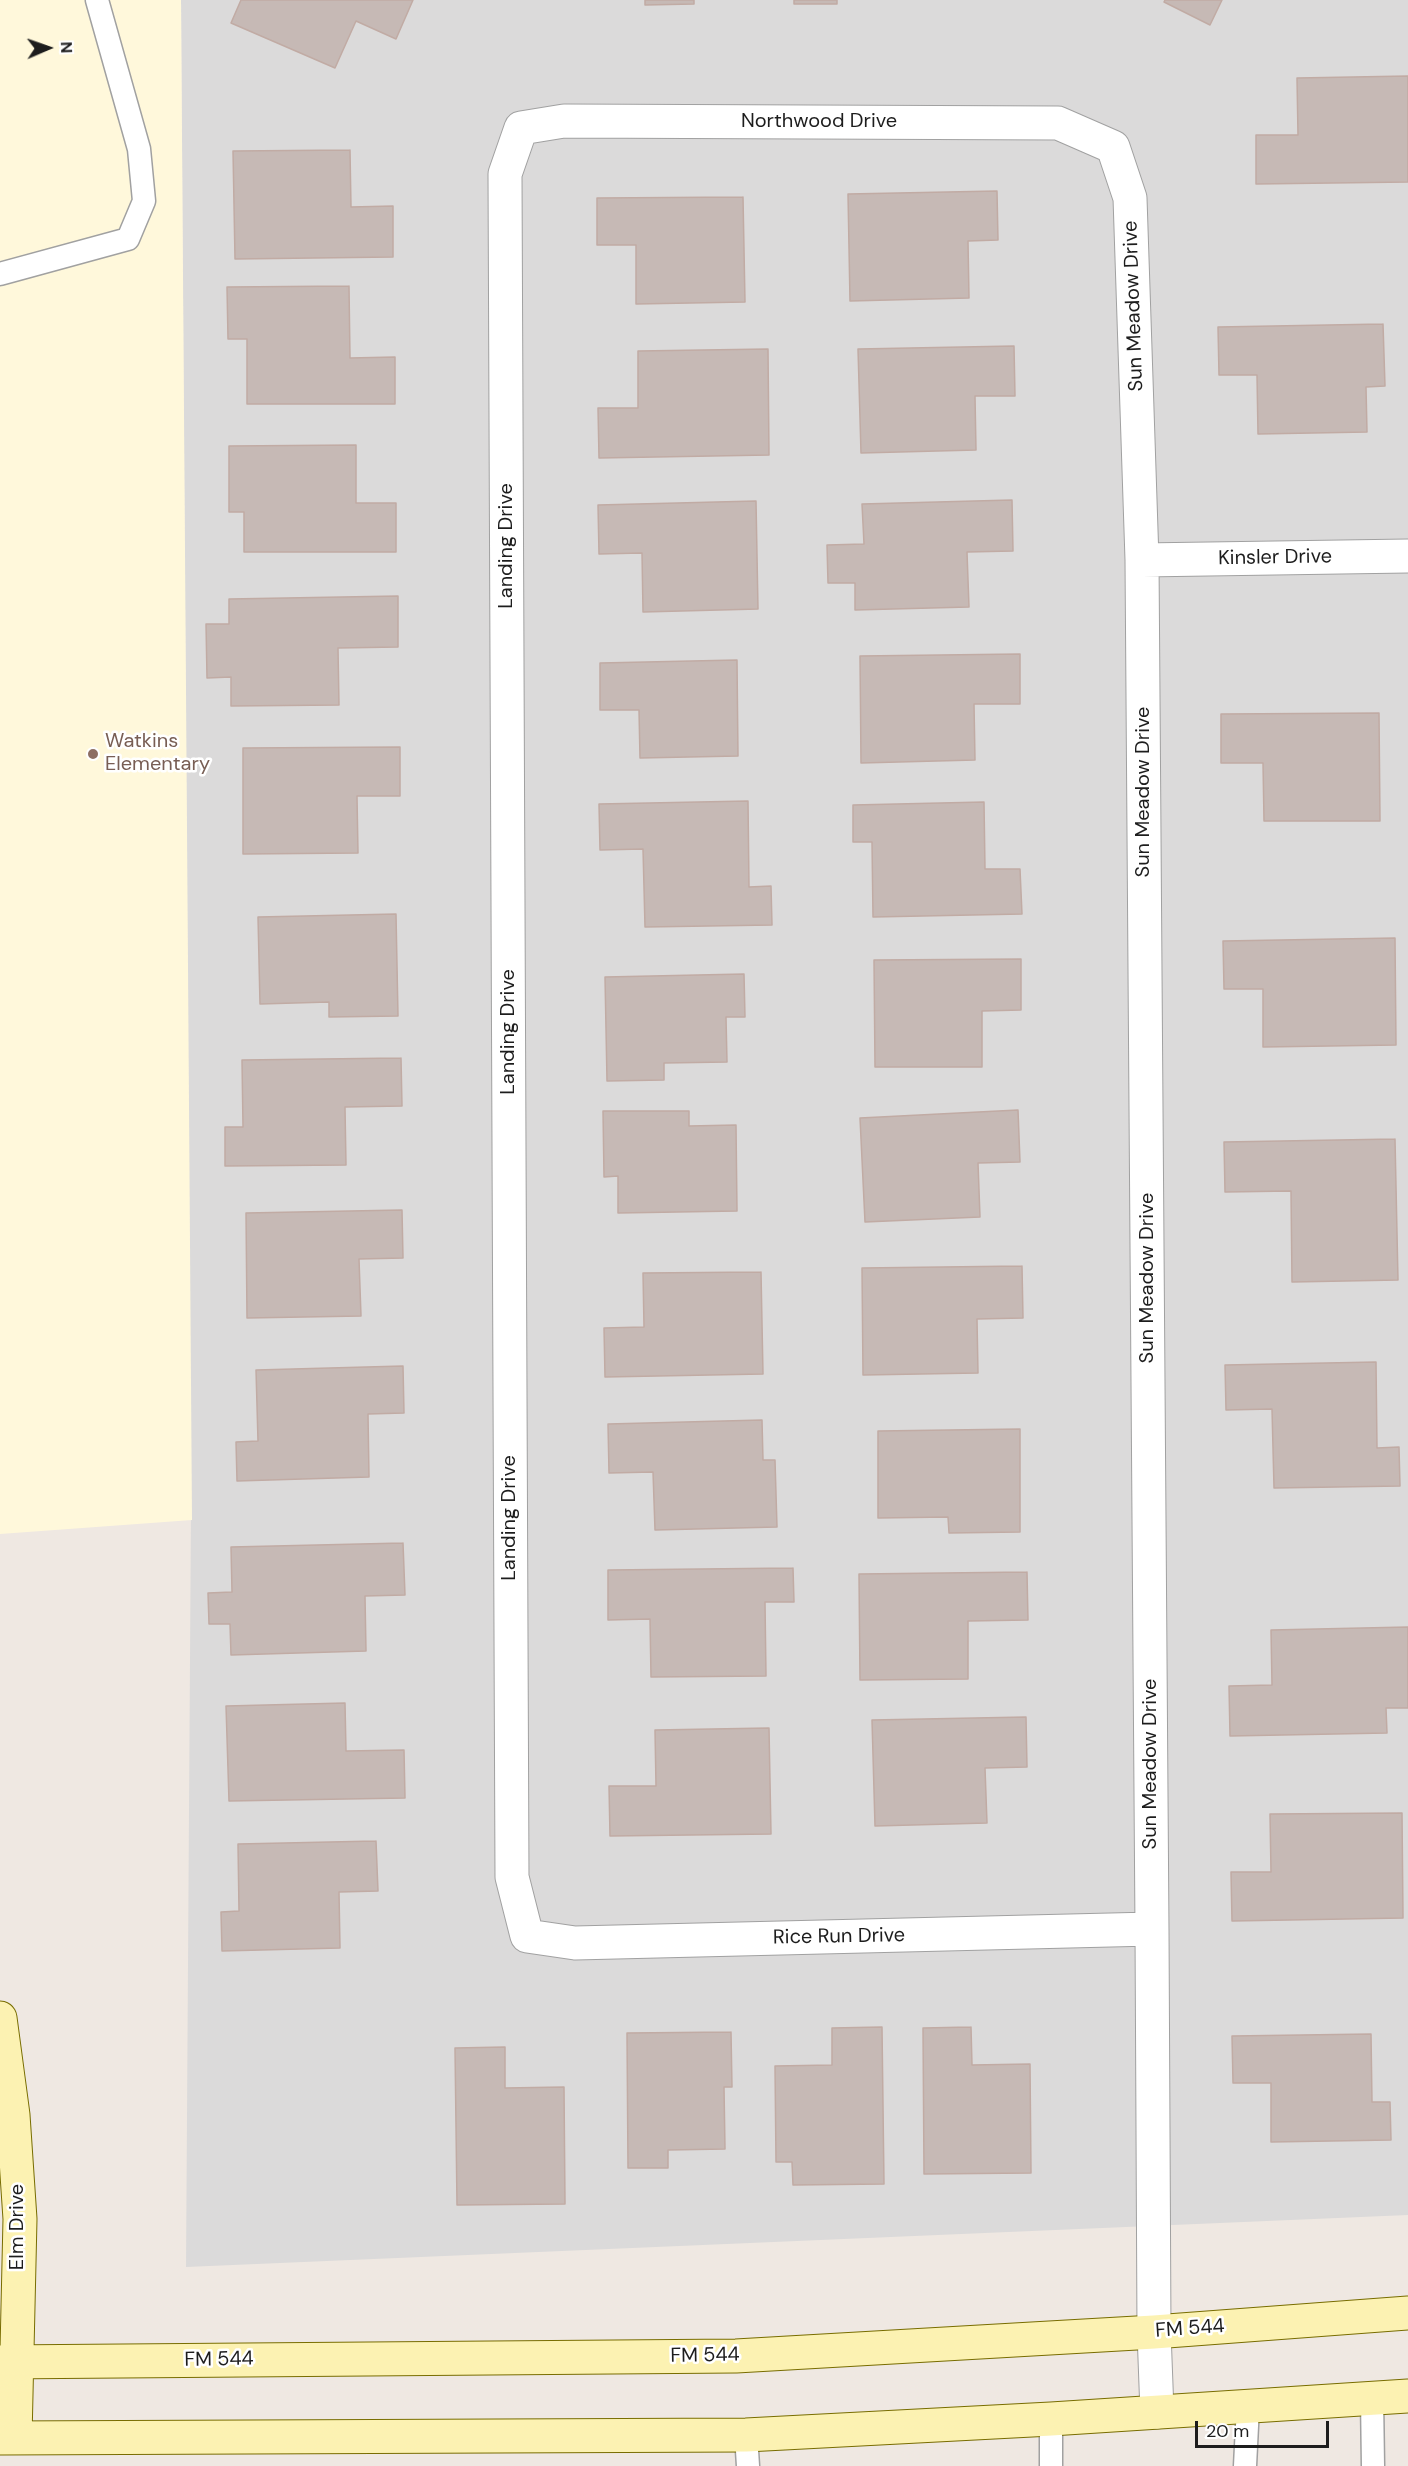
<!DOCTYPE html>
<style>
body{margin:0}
#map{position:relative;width:1408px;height:2466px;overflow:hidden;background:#efe8e2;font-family:"DM Sans",sans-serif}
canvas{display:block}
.north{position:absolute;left:18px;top:18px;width:60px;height:60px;-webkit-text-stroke:4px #fff;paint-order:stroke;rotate:88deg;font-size:16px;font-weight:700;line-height:24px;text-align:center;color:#1d1d1d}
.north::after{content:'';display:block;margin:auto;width:21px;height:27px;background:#1d1d1d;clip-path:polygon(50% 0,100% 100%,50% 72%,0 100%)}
.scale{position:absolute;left:1195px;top:2421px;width:134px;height:27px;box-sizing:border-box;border:3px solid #1d1d1d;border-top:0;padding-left:8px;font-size:18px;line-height:21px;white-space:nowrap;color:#1d1d1d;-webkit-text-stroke:4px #fff;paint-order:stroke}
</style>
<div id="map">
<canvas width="1408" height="2466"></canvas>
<div class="north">N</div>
<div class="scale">20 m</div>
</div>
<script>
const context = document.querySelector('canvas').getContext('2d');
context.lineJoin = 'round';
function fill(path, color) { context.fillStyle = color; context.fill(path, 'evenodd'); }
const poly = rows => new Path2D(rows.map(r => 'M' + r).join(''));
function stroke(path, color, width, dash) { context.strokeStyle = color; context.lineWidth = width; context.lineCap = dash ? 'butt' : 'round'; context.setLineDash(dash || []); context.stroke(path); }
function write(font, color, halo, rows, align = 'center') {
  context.font = font + ' "DM Sans",sans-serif'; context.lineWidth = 5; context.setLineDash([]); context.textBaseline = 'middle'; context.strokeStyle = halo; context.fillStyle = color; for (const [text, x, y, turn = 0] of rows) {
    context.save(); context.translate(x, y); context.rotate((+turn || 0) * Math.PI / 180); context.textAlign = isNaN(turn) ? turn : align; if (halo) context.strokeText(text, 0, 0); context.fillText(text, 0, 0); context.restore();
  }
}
const residential = poly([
 [181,0,1408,0,1408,2215,186,2267,191,1508]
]);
const education = poly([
 [0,0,181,0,192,1520,0,1534]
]);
const building = poly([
 [241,0,413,0,396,39,356,21,335,68,231,23,241,0],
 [645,0,694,0,694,4,645,5,645,0],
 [794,0,837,0,837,4,794,4,794,0],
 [1165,0,1222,0,1210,25,1164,2,1165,0],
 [1408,76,1408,182,1256,184,1256,135,1298,135,1297,78,1408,76],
 [350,150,351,207,393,206,393,257,235,259,233,151,350,150],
 [997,191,998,240,968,241,969,298,850,301,848,194,997,191],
 [743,197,745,302,636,304,636,245,597,245,597,198,743,197],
 [349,286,350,358,395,357,395,404,247,404,247,339,228,339,227,287,349,286],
 [1383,324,1385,386,1366,387,1367,432,1258,434,1257,375,1219,375,1218,327,1383,324],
 [1014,346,1015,396,975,396,976,450,861,453,858,349,1014,346],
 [768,349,769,455,599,458,598,408,638,408,638,351,768,349],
 [356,445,356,503,396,503,396,552,244,552,244,512,229,512,229,446,356,445],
 [1012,500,1013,551,967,552,969,607,855,610,855,583,828,583,827,545,864,544,862,504,1012,500],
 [756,501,758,609,643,612,642,553,599,554,598,505,756,501],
 [398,596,398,647,338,648,339,705,231,706,231,677,207,678,206,624,229,624,229,599,398,596],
 [1020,654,1020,704,974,704,975,760,861,763,860,656,1020,654],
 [737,660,738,756,640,758,639,710,600,710,600,663,737,660],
 [1379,713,1380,821,1264,821,1263,763,1221,763,1221,714,1379,713],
 [400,747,400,796,357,796,358,853,243,854,243,748,400,747],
 [748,801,749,887,771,886,772,925,645,927,643,849,600,850,599,804,748,801],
 [984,802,985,869,1020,869,1022,914,873,917,872,842,853,842,853,805,984,802],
 [396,914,398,1016,329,1017,329,1002,260,1004,258,917,396,914],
 [1395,938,1396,1045,1263,1047,1263,989,1224,989,1223,941,1395,938],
 [1021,959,1021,1010,982,1011,982,1067,875,1067,874,960,1021,959],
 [744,974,745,1017,726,1017,727,1062,664,1063,664,1080,607,1081,605,977,744,974],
 [401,1058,402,1106,345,1107,346,1165,225,1166,225,1127,243,1127,242,1060,401,1058],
 [1018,1110,1020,1162,978,1163,980,1217,865,1222,860,1118,1018,1110],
 [603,1111,689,1111,689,1126,736,1125,737,1211,618,1213,618,1176,604,1177,603,1111],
 [1395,1139,1398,1280,1292,1282,1291,1191,1225,1192,1224,1142,1395,1139],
 [402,1210,403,1258,359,1259,361,1316,247,1318,246,1213,402,1210],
 [1022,1266,1023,1318,977,1319,978,1373,863,1375,862,1268,1022,1266],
 [761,1272,763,1374,605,1377,604,1328,644,1327,643,1273,761,1272],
 [1376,1362,1377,1448,1399,1447,1400,1486,1274,1488,1272,1409,1226,1410,1225,1365,1376,1362],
 [403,1366,404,1413,368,1414,369,1477,237,1481,236,1442,258,1441,256,1370,403,1366],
 [762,1420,763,1460,775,1460,777,1527,655,1530,653,1472,609,1473,608,1424,762,1420],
 [1020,1429,1020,1532,949,1533,948,1517,878,1518,878,1431,1020,1429],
 [403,1543,405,1595,365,1596,366,1651,231,1655,230,1624,209,1624,208,1593,232,1592,231,1547,403,1543],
 [793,1568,794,1602,765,1602,766,1676,651,1677,650,1619,608,1620,608,1570,793,1568],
 [1027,1572,1028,1620,968,1621,968,1679,860,1680,859,1574,1027,1572],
 [1408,1627,1408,1708,1386,1708,1387,1733,1230,1736,1229,1686,1272,1685,1271,1630,1408,1627],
 [345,1703,346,1751,404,1750,405,1798,229,1801,226,1706,345,1703],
 [1026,1717,1027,1767,985,1768,987,1823,875,1826,872,1720,1026,1717],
 [769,1728,771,1834,610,1836,609,1786,656,1786,655,1730,769,1728],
 [1402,1813,1403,1918,1232,1921,1231,1872,1271,1872,1270,1814,1402,1813],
 [376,1841,378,1891,339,1892,340,1948,222,1951,221,1912,239,1911,238,1844,376,1841],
 [882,2027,884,2184,793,2185,792,2162,776,2162,775,2066,832,2065,832,2028,882,2027],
 [971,2027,972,2065,1030,2064,1031,2173,924,2174,923,2028,971,2027],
 [731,2032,732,2087,724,2087,725,2149,668,2150,668,2168,628,2168,627,2033,731,2032],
 [1371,2034,1372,2102,1390,2102,1391,2140,1271,2142,1271,2083,1233,2083,1232,2036,1371,2034],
 [505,2047,505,2088,564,2087,565,2204,457,2205,455,2048,505,2047]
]);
const lane = poly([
 [0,274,128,239,144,201,139,149,97,0],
 [1372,2398,1373,2466],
 [746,2435,748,2466],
 [1051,2466,1051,2419],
 [1245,2466,1248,2406]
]);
const street = poly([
 [1142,560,1408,556],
 [1152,1929,575,1943,527,1936,512,1877,505,174,521,128,564,121,1058,123,1113,147,1130,198,1142,560,1152,1929,1154,2332,1157,2412]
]);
const secondary = poly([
 [0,2018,13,2115,20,2219,15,2438],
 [0,2362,736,2356,1154,2332,1408,2313],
 [0,2438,746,2435,1051,2419,1408,2396]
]);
const markers = [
 [93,754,6,"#8d6e63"]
];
const streetNames = [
 ["Northwood Drive",819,122],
 ["Sun Meadow Drive",1134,306,-92],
 ["Landing Drive",507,546,-90],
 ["Kinsler Drive",1275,558,-1],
 ["Sun Meadow Drive",1144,792,-90],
 ["Landing Drive",509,1032,-90],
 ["Sun Meadow Drive",1148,1278,-90],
 ["Landing Drive",510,1518,-90],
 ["Sun Meadow Drive",1151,1764,-90],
 ["Rice Run Drive",839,1937,-1],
 ["Elm Drive",18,2227,-90],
 ["FM 544",1190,2329,-4],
 ["FM 544",705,2356,-1],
 ["FM 544",219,2360,-1]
];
const educationNames = [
 ["Watkins",105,742],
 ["Elementary",105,765]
];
fill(residential, '#dbdada');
fill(education, '#fff8db');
fill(building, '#c6b9b5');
stroke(building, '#c1aba4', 1.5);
stroke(lane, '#a1a1a1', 25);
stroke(street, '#a1a1a1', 35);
stroke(secondary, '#786d00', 35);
stroke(lane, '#fff', 22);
stroke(street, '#fff', 33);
stroke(secondary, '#fcf2b2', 33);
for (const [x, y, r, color] of markers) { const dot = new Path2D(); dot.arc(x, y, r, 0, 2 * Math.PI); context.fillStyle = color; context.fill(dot); stroke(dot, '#fff', 2); }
write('20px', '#1d1d1d', '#fff', streetNames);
write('20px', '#785e54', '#fff', educationNames, 'left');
</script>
